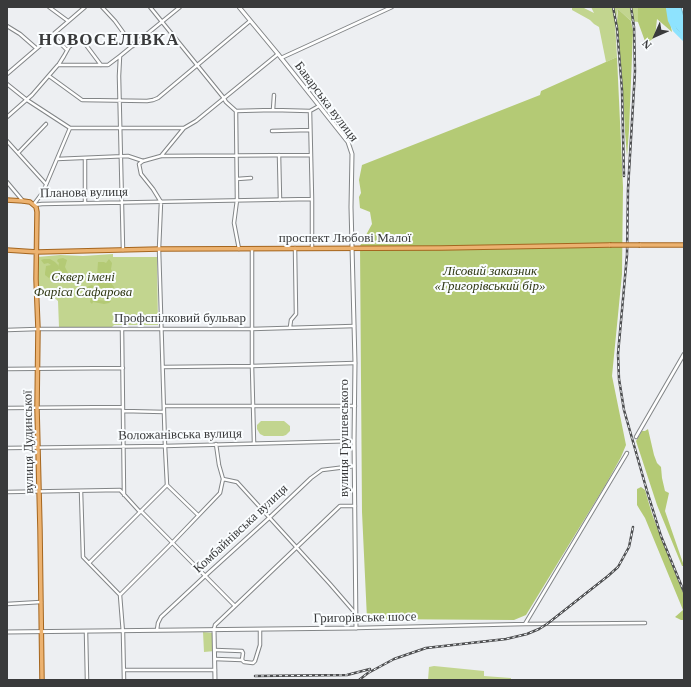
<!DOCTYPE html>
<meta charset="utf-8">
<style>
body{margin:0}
#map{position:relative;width:691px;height:687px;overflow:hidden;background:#edeff2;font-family:"Times New Roman",serif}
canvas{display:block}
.frame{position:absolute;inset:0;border:8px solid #393a3b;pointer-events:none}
.north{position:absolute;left:635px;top:16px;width:40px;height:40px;-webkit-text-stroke:3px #fafdff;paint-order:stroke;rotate:225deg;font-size:11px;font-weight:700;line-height:16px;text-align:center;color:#393a3b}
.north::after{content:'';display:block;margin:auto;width:14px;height:18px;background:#393a3b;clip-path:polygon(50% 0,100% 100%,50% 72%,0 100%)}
</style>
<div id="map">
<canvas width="691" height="687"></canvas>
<div class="frame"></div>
<div class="north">N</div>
</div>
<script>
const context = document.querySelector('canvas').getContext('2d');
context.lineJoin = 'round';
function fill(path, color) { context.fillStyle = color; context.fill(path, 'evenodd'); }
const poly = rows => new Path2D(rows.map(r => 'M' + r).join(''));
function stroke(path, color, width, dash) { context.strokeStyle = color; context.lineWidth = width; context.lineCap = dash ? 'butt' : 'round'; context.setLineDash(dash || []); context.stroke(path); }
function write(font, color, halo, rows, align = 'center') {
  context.font = font + ' "Times New Roman",serif'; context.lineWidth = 4; context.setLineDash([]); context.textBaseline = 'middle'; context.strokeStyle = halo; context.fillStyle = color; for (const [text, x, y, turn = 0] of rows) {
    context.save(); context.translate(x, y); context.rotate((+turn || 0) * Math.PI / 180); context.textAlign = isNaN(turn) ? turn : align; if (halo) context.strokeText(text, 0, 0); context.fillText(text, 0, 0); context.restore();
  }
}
const green = poly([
 [572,7,582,7,594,13,591,7,638,7,638,22,631,21,618,9,615,23,617,57,606,62,599,27,594,24,590,20,572,10],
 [113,254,113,257,157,257,158,325,114,325,112,327,59,327,58,301,50,294,43,295,36,290,37,257,60,255,83,256],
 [261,421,284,421,290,426,290,431,286,435,283,436,264,436,260,434,257,429,257,425],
 [203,632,214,633,215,651,204,652],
 [434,666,484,671,484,676,511,678,511,680,428,680,429,667]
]);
const forest = poly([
 [638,7,667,7,672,32,657,19,655,37,646,44,638,22],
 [618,9,631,21,633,31,629,130,627,156,625,132,622,76,617,22],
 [617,57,623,187,622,274,612,376,626,445,621,457,606,484,526,615,514,620,367,619,362,512,360,246,372,224,370,212,360,208,359,197,361,193,359,180,362,165,540,95,541,91],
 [63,258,67,260,65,267,69,275,65,279,62,275,62,272,59,269,56,272,55,274,51,276,49,278,45,275,45,273,46,266,51,265,48,263,44,264,41,260,44,259,50,259,55,262,58,265,58,267,59,263,57,261,58,259],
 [109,259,112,263,111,269,113,274,112,279,113,281,111,283,114,287,111,296,111,301,109,303,104,304,93,302,92,304,90,302,91,297,98,300,108,301,107,299,109,296,106,290,99,288,85,290,84,288,92,285,94,287,98,284,97,276,98,262,104,262,106,263],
 [648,429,654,455,657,463,661,467,662,478,665,491,669,493,665,511,684,566,682,566,657,505,636,441,642,431,645,431],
 [641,487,645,490,652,514,670,560,684,595,684,620,681,620,675,617,683,610,645,518,640,510,637,505,637,489]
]);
const water = poly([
 [668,7,681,7,684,17,684,38,672,23,670,19,668,7]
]);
const river = poly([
 [668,7,670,20,675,30,684,39]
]);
const minor = poly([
 [49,7,68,21],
 [102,7,115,21,133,46],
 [150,7,210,81,223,97,226,102,236,111,273,110,310,111],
 [7,26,20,34,36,48],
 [52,35,67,50],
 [120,56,119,76,123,250],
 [281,58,392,7],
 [59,64,64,56,69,47,75,42,79,41,83,42,86,45,101,65],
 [7,74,85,7],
 [49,76,82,100,147,101,153,100,158,98,250,21],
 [7,84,27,100,70,128,184,128],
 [273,110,274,95],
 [236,111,237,200,234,223,239,249],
 [7,117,32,95,58,65,108,65,120,56,180,7],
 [272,131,310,130],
 [7,141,46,184],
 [18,153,46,124],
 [279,155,280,200],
 [161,156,184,128,196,121,278,54],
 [85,158,85,203],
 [57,159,128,156,143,161,161,156,311,155],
 [143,161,139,164,141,174,153,189,161,202,159,249,165,446,167,485,198,515],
 [237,179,251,178],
 [7,182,23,201],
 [34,204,43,192,70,128],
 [34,205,42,204,312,199],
 [312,248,312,199,310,111,319,106],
 [252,249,252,366,254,443],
 [290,327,291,320,296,314,295,248],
 [7,330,38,329,252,329,354,326],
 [122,330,124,495],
 [163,367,252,366,355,363],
 [7,369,123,368],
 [164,406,355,406],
 [7,408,123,407],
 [123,411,164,412],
 [636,437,684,354],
 [7,448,165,446,354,441],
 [223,479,237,482,330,584,356,614],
 [81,491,83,557,120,595,123,633,124,680],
 [7,492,120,490,140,512],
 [141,511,235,606],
 [89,563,167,485],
 [120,595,172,543,220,493,223,479,219,465,216,444],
 [7,604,41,602],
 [525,624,627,453],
 [356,628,525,624,645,623],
 [214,629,215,625,235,606,340,506,355,506],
 [157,630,158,623,161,617,205,576,269,518,311,478,322,470,354,466],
 [86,632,87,680],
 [215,650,242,651,243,653,242,660],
 [215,659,242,660,244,662,253,663,255,661,260,645,260,630],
 [124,670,215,670]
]);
const tertiary = poly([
 [214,629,215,680],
 [7,632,356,628,354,441,355,363,351,207,352,154,348,142,278,54,239,7]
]);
const primary = poly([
 [7,200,23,201,30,202,36,207,37,212,36,279,38,329,37,408,40,530,42,680],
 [640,245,684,245],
 [7,250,37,252,159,249,441,248,610,245]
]);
const rail = poly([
 [613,7,617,28,622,90,624,176],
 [631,7,634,27,635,71,628,189,627,255,618,354,619,379,624,410,647,491,661,536,684,592],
 [255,676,347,675,370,669],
 [359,680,368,673,394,659,426,648,506,639,527,634,539,629,547,624,608,576,618,567,629,547,633,527]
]);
const primaryBridge = poly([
 [610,245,640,245]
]);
const streetNames = [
 ["Баварська вулиця",326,102,53],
 ["Планова вулиця",84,193,-1],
 ["проспект Любові Малої",345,239],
 ["Профспілковий бульвар",180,319],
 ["Воложанівська вулиця",180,435,-1],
 ["вулиця Грушевського",345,438,-90],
 ["вулиця Дудинської",29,442,-91],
 ["Комбайнівська вулиця",241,529,-43],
 ["Григорівське шосе",365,618,-1]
];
const parkNames = [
 ["Лісовий заказник",490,272],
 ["«Григорівський бір»",490,287],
 ["Сквер імені",83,278],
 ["Фаріса Сафарова",83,293]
];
const districtNames = [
 ["НОВОСЕЛІВКА",109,41]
];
fill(green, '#c2d58f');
fill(forest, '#b4ca75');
fill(water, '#8ee3fe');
stroke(water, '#74b0c4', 1);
stroke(river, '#8ee3fe', 4.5);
stroke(minor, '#828587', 4.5);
stroke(tertiary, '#828587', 5);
stroke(primary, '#a5661f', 5.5);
stroke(minor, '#fff', 2.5);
stroke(tertiary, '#fff', 3);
stroke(primary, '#ecb270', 3.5);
stroke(rail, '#4c4d4f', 2.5);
stroke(rail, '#fafdff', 1, [3]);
stroke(primaryBridge, '#a5661f', 5.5, []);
stroke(primaryBridge, '#ecb270', 3.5);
write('13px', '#393a3b', '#fafdff', streetNames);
write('italic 13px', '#303814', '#fafdff', parkNames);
context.letterSpacing = '1px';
write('bold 17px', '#393a3b', '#fafdff', districtNames);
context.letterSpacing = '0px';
</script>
